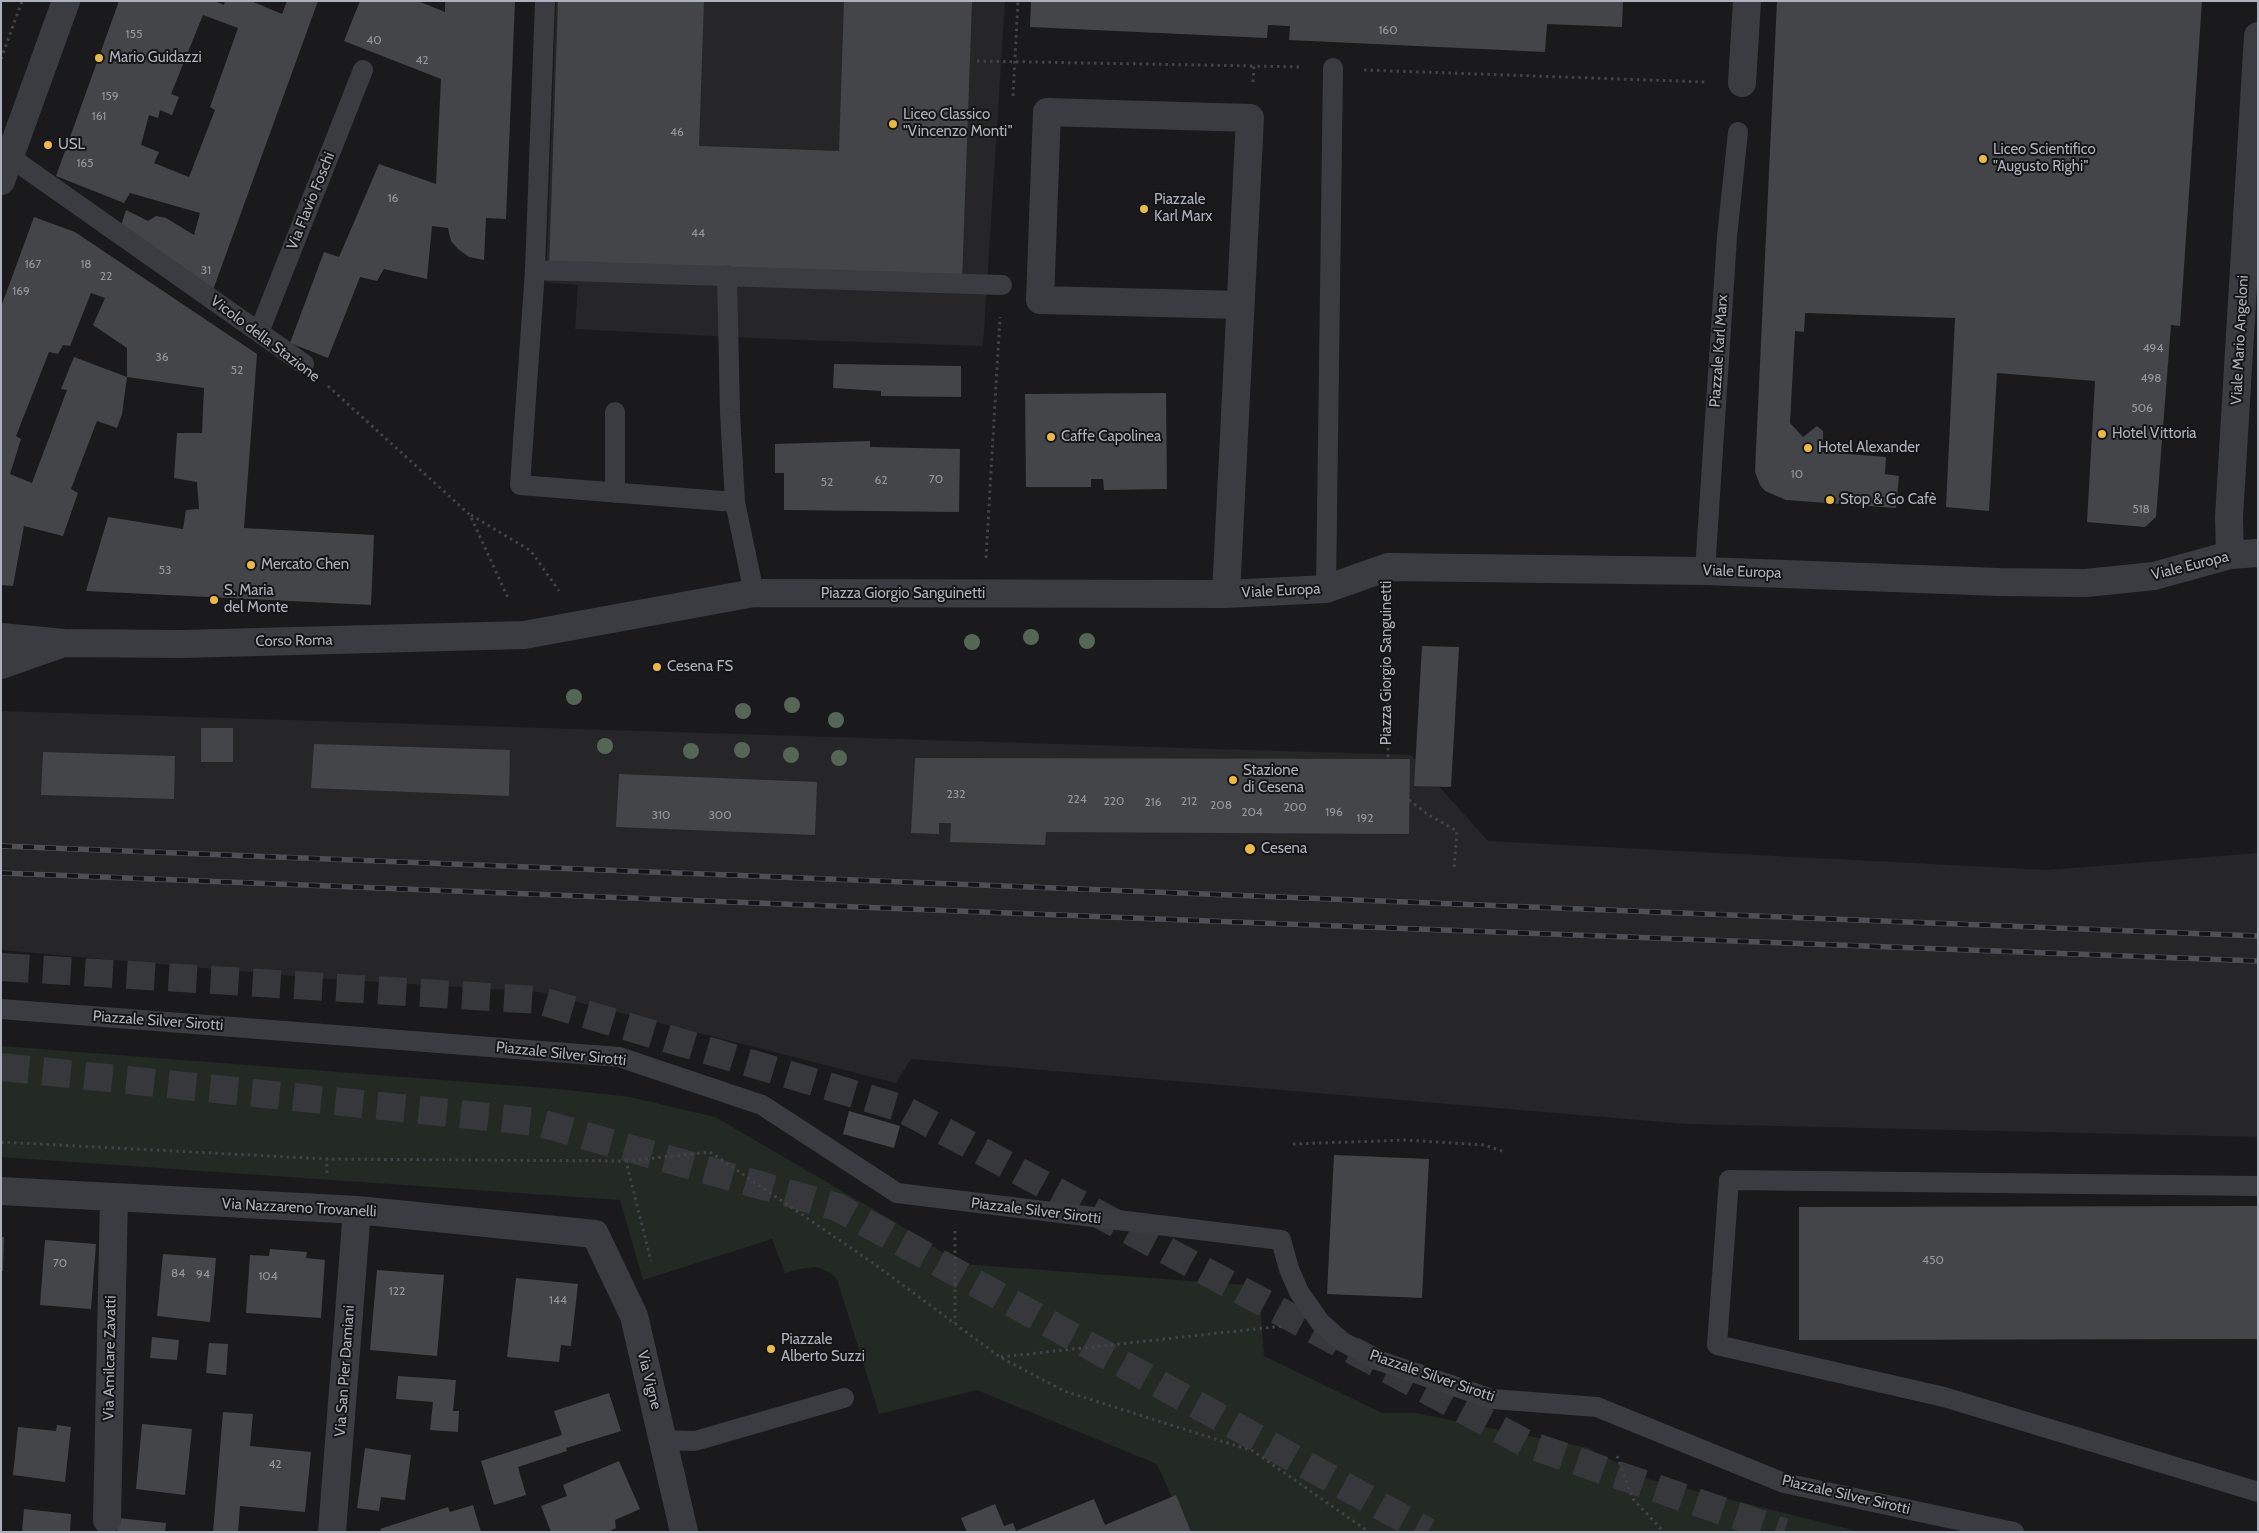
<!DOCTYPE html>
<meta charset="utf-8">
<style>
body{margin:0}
#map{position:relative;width:2259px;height:1533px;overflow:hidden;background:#1a1a1c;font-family:Cabin,sans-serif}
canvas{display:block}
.frame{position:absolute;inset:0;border:2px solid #adb1bb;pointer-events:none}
</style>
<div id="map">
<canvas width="2259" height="1533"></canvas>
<div class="frame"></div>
</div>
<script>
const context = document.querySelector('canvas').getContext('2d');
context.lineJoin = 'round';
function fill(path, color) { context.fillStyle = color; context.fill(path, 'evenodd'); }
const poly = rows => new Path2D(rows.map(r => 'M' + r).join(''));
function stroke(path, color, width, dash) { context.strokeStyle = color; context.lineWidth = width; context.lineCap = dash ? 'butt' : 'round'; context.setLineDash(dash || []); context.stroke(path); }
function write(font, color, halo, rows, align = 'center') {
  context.font = font + ' Cabin,sans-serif'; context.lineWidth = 4; context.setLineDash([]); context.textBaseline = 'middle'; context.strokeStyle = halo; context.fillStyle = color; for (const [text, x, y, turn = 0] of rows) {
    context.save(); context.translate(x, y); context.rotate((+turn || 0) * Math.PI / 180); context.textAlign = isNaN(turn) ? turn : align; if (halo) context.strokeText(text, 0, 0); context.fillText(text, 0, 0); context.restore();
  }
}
const built = poly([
 [556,1,1005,1,983,346,771,339,575,329,578,285,546,282],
 [1,711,1411,755,1488,841,2047,870,2258,853,2258,1137,1687,1124,911,1059,896,1083,538,992,316,978,1,950]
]);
const green = poly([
 [1,1046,559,1089,630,1097,715,1117,890,1219,961,1264,1259,1286,1264,1356,1382,1413,1416,1413,1588,1448,1648,1479,1861,1532,1188,1532,1157,1464,977,1390,879,1414,837,1279,827,1271,816,1267,800,1269,785,1273,772,1239,643,1280,620,1200,1,1157]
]);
const building = poly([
 [119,1,214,1,224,5,225,1,251,1,282,14,287,1,318,1,213,290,121,226,126,210,148,221,156,216,166,218,194,235,200,213,130,193,124,203,56,176],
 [203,15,238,28,210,107,215,110,189,177,154,163,159,152,141,145,149,115,158,118,160,110,172,115,179,97,171,94],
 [360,1,418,1,445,12,445,1,515,1,506,219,486,218,484,260,469,257,458,249,451,241,448,228,432,226,427,279,384,269,377,281,360,277,328,358,290,343,324,252,339,257,379,164,436,184,441,79,344,41],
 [558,1,704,1,699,146,839,151,844,1,972,1,962,282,549,269],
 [1031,1,1623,1,1622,27,1547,24,1545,52,1289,40,1290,26,1268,25,1267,38,1030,27],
 [1777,1,2202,1,2180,326,2171,325,2156,517,2145,527,2087,522,2095,381,1997,373,1989,511,1946,507,1955,318,1805,313,1804,332,1795,331,1790,423,1803,437,1817,426,1823,431,1823,452,1886,457,1885,474,1899,476,1896,508,1786,500,1765,491,1760,485,1755,472,1756,449],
 [34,217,75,232,257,354,244,528,374,535,371,605,86,591,108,517,183,529,186,510,199,509,197,482,174,478,177,433,202,433,204,388,127,377,127,348,93,325,105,298,91,293,70,346,63,345,58,354,49,352,16,436,21,439,10,474,32,483,67,390,61,389,74,357,127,377,122,414,117,428,97,421,71,489,78,493,63,536,24,526,13,586,1,585,1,307],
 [834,364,961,366,961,397,881,396,881,391,833,388],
 [1166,393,1167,489,1104,490,1103,479,1091,479,1091,487,1026,487,1025,394],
 [870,441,870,447,960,449,959,512,784,510,784,473,775,473,775,444],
 [1422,646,1459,647,1451,787,1414,786],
 [201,728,233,728,233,762,201,762],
 [314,744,510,750,509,796,311,788],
 [43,752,175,756,174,799,41,795],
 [915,758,1410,759,1409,834,1046,832,1045,845,950,842,951,823,939,823,939,834,911,833],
 [619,774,817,782,815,835,616,827],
 [849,1111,900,1126,894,1148,843,1134],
 [1334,1155,1429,1159,1422,1298,1327,1294],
 [2258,1206,2258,1339,1799,1340,1799,1207],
 [1,1237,4,1237,3,1271,1,1271],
 [45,1240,96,1244,91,1309,40,1305],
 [270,1249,307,1252,306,1258,325,1260,321,1318,246,1313,250,1255,269,1256],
 [163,1254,216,1258,210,1322,157,1316],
 [377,1270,444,1275,437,1356,370,1350],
 [516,1278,578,1284,571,1346,561,1345,559,1362,507,1357],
 [152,1337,179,1340,177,1360,150,1358],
 [209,1343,228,1344,226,1375,206,1373],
 [398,1376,456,1380,453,1411,459,1411,458,1432,430,1430,433,1402,396,1399],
 [609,1393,621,1431,566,1448,567,1451,518,1467,526,1495,494,1505,481,1461,562,1435,554,1411],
 [223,1412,253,1414,250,1446,311,1452,305,1512,240,1506,238,1532,213,1532],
 [142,1424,192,1429,185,1495,136,1489],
 [57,1425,71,1427,65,1482,13,1475,18,1427,56,1431],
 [365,1448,411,1455,405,1500,381,1497,379,1511,357,1508],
 [619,1461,640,1509,615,1520,616,1528,608,1532,551,1532,541,1506,567,1496,563,1485],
 [1176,1495,1191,1532,967,1532,961,1518,995,1504,1004,1526,1013,1523,1016,1531,1094,1499,1105,1525],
 [473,1505,481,1532,381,1532,380,1529,448,1507,450,1512],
 [24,1509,71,1514,70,1532,22,1532],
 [118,1518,166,1523,165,1532,117,1532]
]);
const trunkTunnel = poly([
 [1,967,538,1000,901,1108,1527,1444,1784,1532],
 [1,1067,537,1122,837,1207,1428,1532]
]);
const path = poly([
 [1,59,22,1],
 [977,61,1254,66],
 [1364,70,1705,82],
 [1253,82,1254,66,1301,67],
 [1013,96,1018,1],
 [328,386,470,515,508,598],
 [471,515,531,551,559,591],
 [986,558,1000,317],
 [1388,605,1388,759],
 [1409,800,1427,814,1457,831,1454,868],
 [1,1142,327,1159,626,1161,651,1261],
 [1293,1144,1406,1140,1484,1145,1505,1152],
 [626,1161,710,1152,873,1263,1000,1357,1064,1391,1253,1451,1369,1532],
 [327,1173,327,1159],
 [955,1231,955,1323],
 [1001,1357,1283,1326],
 [1617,1456,1633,1499,1664,1532]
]);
const service = poly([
 [545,1,535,270,520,485,735,502,754,593],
 [10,157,304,364],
 [535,270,1002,285],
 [727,275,730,413,735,502],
 [259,332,363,70],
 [615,412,615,493],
 [1705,571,1727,237,1738,132],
 [1326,589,1333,68],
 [1,1009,619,1057,762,1105,897,1193,1281,1240,1289,1269,1299,1292,1320,1322,1341,1341,1377,1360,1492,1399,1597,1407,1784,1483,2014,1532],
 [2258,1186,1729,1180,1717,1345,1944,1397,2258,1492],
 [664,1440,695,1441,844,1398]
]);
const pedestrian = poly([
 [1742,83,1747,1]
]);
const minor = poly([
 [1,181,66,1],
 [2230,555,2229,517,2258,36],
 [1226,594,1250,118,1047,112,1040,300,1240,305],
 [1,637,64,643,182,644,524,635,754,593,1226,594,1326,589,1388,567,1705,571,1999,582,2086,583,2154,576,2230,555,2258,553],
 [1,665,58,645],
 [1,1191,357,1210,595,1234,634,1316,684,1532],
 [107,1520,114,1197],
 [332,1532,357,1210]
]);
const rail = poly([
 [1,846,2258,936],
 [1,873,1260,923,2258,961]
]);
const trees = [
 [1031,637],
 [1087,641],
 [972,642],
 [574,697],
 [792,705],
 [743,711],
 [836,720],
 [605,746],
 [742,750],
 [691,751],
 [791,755],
 [839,758]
];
const markers = [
 [99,58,5,"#eaba44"],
 [893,124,5,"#eaba44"],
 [48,145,5,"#eaba44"],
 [1983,159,5,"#eaba44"],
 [1144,209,5,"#eaba44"],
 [2102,434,5,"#eaba44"],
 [1051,437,5,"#eaba44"],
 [1808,448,5,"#eaba44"],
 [1830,500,5,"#eaba44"],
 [251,565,5,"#eaba44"],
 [214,600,5,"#eaba44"],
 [657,667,5,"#eaba44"],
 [1233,780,5,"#eaba44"],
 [1250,849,6,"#eaba44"],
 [771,1349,5,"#eaba44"]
];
const numberNames = [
 ["160",1388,30],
 ["155",134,34],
 ["40",374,40],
 ["42",422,60],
 ["159",110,96],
 ["161",99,116],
 ["46",677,132],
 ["165",85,163],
 ["16",393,198],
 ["44",698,233],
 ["167",33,264],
 ["18",86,264],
 ["31",206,270],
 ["22",106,276],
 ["169",21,291],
 ["494",2153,348],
 ["36",162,357],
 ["52",237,370],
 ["498",2151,378],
 ["506",2142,408],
 ["10",1797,474],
 ["70",936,479],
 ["62",881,480],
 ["52",827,482],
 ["518",2141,509],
 ["53",165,570],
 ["232",956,794],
 ["224",1077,799],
 ["220",1114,801],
 ["212",1189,801],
 ["216",1153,802],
 ["208",1221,805],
 ["200",1295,807],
 ["204",1252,812],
 ["196",1334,812],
 ["310",661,815],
 ["300",720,815],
 ["192",1365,818],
 ["450",1933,1260],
 ["70",60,1263],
 ["84",178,1273],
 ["94",203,1274],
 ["104",268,1276],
 ["122",397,1291],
 ["144",558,1300],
 ["42",275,1464]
];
const poiNames = [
 ["Mario Guidazzi",109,58],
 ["Liceo Classico",903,115],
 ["\"Vincenzo Monti\"",903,132],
 ["USL",58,145],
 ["Liceo Scientifico",1993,150],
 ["\"Augusto Righi\"",1993,167],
 ["Piazzale",1154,200],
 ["Karl Marx",1154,217],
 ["Hotel Vittoria",2112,434],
 ["Caffe Capolinea",1061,437],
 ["Hotel Alexander",1818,448],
 ["Stop & Go Cafè",1840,500],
 ["Mercato Chen",261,565],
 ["S. Maria",224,591],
 ["del Monte",224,608],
 ["Cesena FS",667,667],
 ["Stazione",1243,771],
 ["di Cesena",1243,788],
 ["Cesena",1261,849],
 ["Piazzale",781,1340],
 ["Alberto Suzzi",781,1357]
];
const streetNames = [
 ["Via Flavio Foschi",311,201,-68],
 ["Vicolo della Stazione",265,339,37],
 ["Viale Mario Angeloni",2240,340,-87],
 ["Piazzale Karl Marx",1719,351,-86],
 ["Viale Europa",2190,566,-14],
 ["Viale Europa",1742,572,2],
 ["Viale Europa",1281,591,-3],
 ["Piazza Giorgio Sanguinetti",903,594],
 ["Corso Roma",294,641,-1],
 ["Piazza Giorgio Sanguinetti",1387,663,-90],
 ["Piazzale Silver Sirotti",158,1021,4],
 ["Piazzale Silver Sirotti",561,1054,6],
 ["Via Nazzareno Trovanelli",299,1208,3],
 ["Piazzale Silver Sirotti",1036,1211,7],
 ["Via Amilcare Zavatti",110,1358,-89],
 ["Via San Pier Damiani",345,1371,-86],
 ["Piazzale Silver Sirotti",1432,1376,19],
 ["Via Vigne",649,1380,76],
 ["Piazzale Silver Sirotti",1846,1495,13]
];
fill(built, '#262629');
fill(green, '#222a23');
fill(building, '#444549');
stroke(trunkTunnel, '#37383c', 28, [28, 14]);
stroke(path, '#414348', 3, [2.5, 4]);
stroke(service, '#3b3c41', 20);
stroke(pedestrian, '#3b3c41', 28);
stroke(minor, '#3b3c41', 28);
stroke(rail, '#4e5056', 5.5);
stroke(rail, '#151517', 4, [11]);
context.fillStyle = '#556657';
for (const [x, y] of trees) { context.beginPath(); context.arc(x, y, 8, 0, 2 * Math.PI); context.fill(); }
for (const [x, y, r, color] of markers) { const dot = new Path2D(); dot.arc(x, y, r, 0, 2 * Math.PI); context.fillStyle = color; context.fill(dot); stroke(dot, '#151517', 2); }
write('12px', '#93969e', null, numberNames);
write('15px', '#adb1bb', '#151517', poiNames, 'left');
write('15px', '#adb1bb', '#151517', streetNames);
</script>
